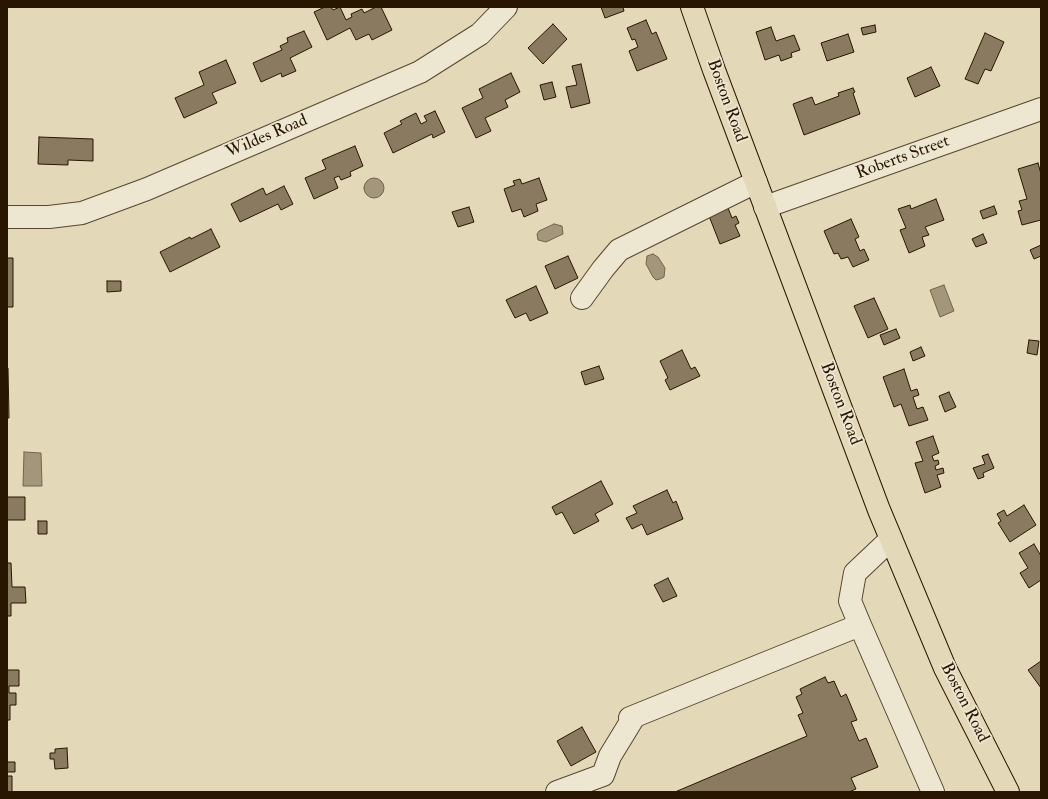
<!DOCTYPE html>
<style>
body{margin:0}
#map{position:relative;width:1048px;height:799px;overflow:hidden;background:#e3d8b8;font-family:"IM FELL Double Pica",serif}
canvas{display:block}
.frame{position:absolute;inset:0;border:8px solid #291601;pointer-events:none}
</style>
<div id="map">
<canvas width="1048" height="799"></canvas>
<div class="frame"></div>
</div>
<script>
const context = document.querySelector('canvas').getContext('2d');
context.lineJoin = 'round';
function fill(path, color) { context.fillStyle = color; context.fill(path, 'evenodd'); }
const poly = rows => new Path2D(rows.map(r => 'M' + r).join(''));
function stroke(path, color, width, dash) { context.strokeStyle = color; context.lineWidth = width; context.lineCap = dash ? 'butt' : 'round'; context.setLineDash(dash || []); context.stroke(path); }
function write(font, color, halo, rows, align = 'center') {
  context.font = font + ' "IM FELL Double Pica",serif'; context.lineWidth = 3.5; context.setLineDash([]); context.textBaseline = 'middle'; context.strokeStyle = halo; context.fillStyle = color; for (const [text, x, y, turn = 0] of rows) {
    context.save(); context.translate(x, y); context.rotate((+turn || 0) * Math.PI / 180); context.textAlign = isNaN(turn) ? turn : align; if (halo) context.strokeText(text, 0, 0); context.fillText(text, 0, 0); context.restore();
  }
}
const water = poly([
 '364 188a10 10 0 1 1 20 0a10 10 0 1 1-20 0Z',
 [554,224,562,226,563,234,546,242,538,240,537,234,539,231,554,224],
 [653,254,658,257,665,268,664,277,660,279,656,280,653,277,646,264,647,256,653,254],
 [944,285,954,311,940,317,930,290,944,285],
 [24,452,41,453,42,486,23,486,24,452]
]);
const building = poly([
 [325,7,331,7,333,10,340,7,346,20,352,17,351,14,362,9,364,13,376,7,381,7,392,30,372,40,369,34,356,40,350,28,327,40,314,12,325,7],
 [601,7,623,7,624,11,605,18,601,7],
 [646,20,652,34,656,32,667,59,637,71,629,51,638,47,635,39,632,40,627,28,646,20],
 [553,24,567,39,543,64,528,48,553,24],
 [875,25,876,32,863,35,861,28,875,25],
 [771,27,776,41,794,35,800,50,791,53,792,57,781,61,779,55,765,60,756,32,771,27],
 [304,31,312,47,290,58,296,71,282,77,281,73,261,82,253,63,282,50,280,46,288,42,287,38,304,31],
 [985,33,1004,42,991,71,985,69,978,84,965,79,985,33],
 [848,34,854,52,827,61,821,43,848,34],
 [226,60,236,83,212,93,217,103,184,118,175,98,204,85,199,72,226,60],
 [581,64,590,103,571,108,566,87,577,85,572,66,581,64],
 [931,67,940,86,915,97,907,78,931,67],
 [511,73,520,92,505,100,508,107,485,118,491,131,476,138,462,108,483,98,479,89,511,73],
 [552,82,556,97,544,100,540,85,552,82],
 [853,88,855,92,853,93,860,114,804,135,793,104,812,97,815,105,839,96,838,93,853,88],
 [435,111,445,132,433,138,432,134,393,153,384,133,402,124,400,121,416,113,421,124,427,121,424,116,435,111],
 [39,137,93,139,93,161,68,160,68,165,38,164,39,137],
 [355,146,363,166,350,172,351,176,341,180,339,176,334,178,338,188,314,199,305,178,326,169,322,160,355,146],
 [1038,163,1041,174,1041,220,1022,225,1018,211,1022,210,1019,201,1027,199,1018,169,1038,163],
 [539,178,547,200,536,204,538,211,524,217,521,209,512,212,504,189,515,185,513,181,520,179,522,184,539,178],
 [284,186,293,204,281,210,278,204,240,222,231,204,263,188,266,195,284,186],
 [936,199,944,220,925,227,929,235,922,237,925,246,909,253,900,230,906,228,898,209,910,205,911,209,936,199],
 [994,206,997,214,983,219,980,211,994,206],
 [469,207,474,222,458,227,452,212,469,207],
 [728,208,732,218,736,216,739,223,735,225,740,236,720,244,709,216,728,208],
 [851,219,859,237,855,239,860,251,864,249,869,260,853,267,848,257,841,259,838,253,834,254,824,231,851,219],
 [211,229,220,247,170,272,160,252,190,237,191,239,211,229],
 [983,234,987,243,976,247,972,239,983,234],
 [1041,245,1041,256,1034,259,1030,250,1041,245],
 [568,256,578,278,555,289,545,266,568,256],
 [7,258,13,258,13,307,7,307,7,258],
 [107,281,121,281,121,291,107,292,107,281],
 [536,286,548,313,530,321,526,313,515,318,506,300,536,286],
 [874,298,888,329,868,338,854,306,874,298],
 [896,329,900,338,884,345,880,335,896,329],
 [1029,340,1039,341,1037,355,1027,353,1029,340],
 [921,347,925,356,913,361,910,352,921,347],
 [682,350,691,369,695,367,700,376,670,390,665,380,668,378,660,361,682,350],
 [599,366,604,379,585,385,581,372,599,366],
 [7,368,8,368,9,418,7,418,7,368],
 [904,369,911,391,917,389,919,395,913,397,917,409,923,407,928,420,909,426,901,404,894,407,883,377,904,369],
 [949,392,956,407,945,412,939,396,949,392],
 [933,436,939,453,932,456,934,461,938,460,939,464,935,466,936,470,943,468,944,473,937,475,941,487,925,493,915,463,923,461,916,442,933,436],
 [988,454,994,468,983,473,984,477,978,479,973,468,985,464,982,456,988,454],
 [601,481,613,504,595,514,599,521,574,534,562,512,556,515,552,507,601,481],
 [667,490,673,503,676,501,683,519,647,535,642,524,632,529,626,518,637,513,633,506,667,490],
 [7,497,25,497,25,520,7,520,7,497],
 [1024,505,1036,525,1010,542,998,523,1001,521,997,514,1004,510,1007,516,1024,505],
 [38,521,47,521,47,534,38,534,38,521],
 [1034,544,1041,556,1041,580,1029,588,1020,573,1028,568,1019,553,1034,544],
 [7,563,11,563,12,587,25,587,26,603,11,603,11,616,7,616,7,563],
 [668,578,677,596,663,602,654,585,668,578],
 [1041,661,1041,688,1028,670,1041,661],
 [7,665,7,670,19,670,19,686,9,686,9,693,16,693,16,705,10,705,10,720,7,720,7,665],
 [825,677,828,683,834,681,841,697,846,694,857,720,851,722,859,741,866,738,878,767,851,778,856,789,849,792,675,792,807,736,798,715,803,713,796,697,802,694,800,689,825,677],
 [582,727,596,752,571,766,557,741,582,727],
 [67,748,68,768,55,769,54,759,50,759,50,753,55,753,55,749,67,748],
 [7,762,15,762,15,772,7,772,7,762],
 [7,776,12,776,12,792,7,792,7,776]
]);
const minor = poly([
 [765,207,1041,109],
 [7,217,49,217,82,213,147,189,420,72,480,34,506,7],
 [582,298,603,269,619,250,756,182],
 [860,625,933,792],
 [557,792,603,775,610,756,632,720,630,718,860,625,850,601,855,573,891,539]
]);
const major = poly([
 [692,7,714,70,879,510,945,668,1008,792]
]);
const streetNames = [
 ["Boston Road",726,101,70],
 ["Wildes Road",267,137,-23],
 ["Roberts Street",903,158,-20],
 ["Boston Road",840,404,69],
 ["Boston Road",964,703,63]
];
fill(water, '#a4967a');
stroke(water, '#73634a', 1);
fill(building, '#8a7b60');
stroke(building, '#291601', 1);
stroke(minor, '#58462f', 24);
stroke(major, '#291601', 24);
stroke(minor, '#ede6d1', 22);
stroke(major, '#e3d8b8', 22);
write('17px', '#291601', '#ede6d1', streetNames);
</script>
